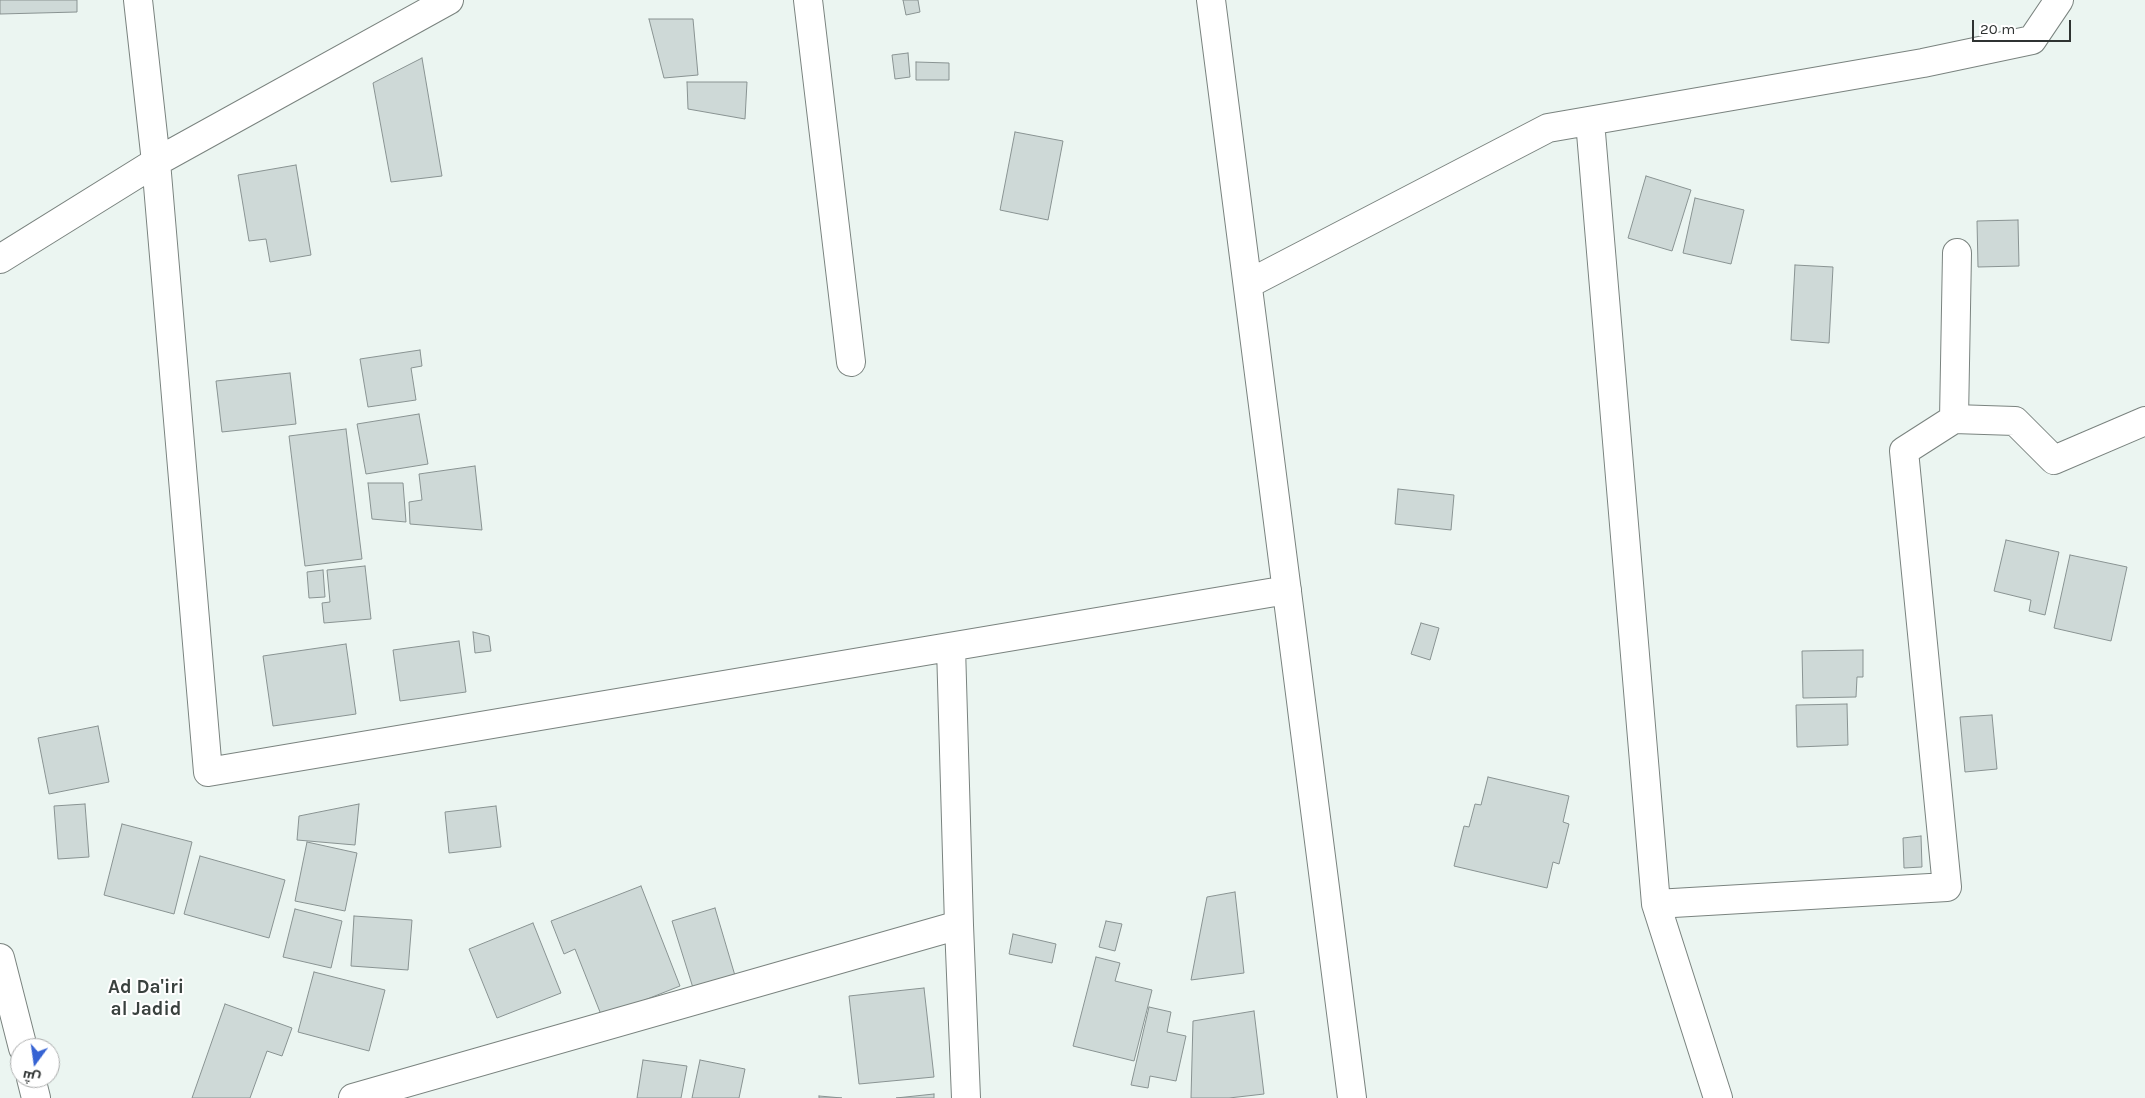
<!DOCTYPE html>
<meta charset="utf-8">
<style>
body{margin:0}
#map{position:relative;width:2145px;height:1098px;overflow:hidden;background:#ebf5f1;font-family:Karla,Cairo,sans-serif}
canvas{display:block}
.north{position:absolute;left:10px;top:1038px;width:50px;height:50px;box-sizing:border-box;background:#fff;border:1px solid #acadad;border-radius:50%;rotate:194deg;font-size:14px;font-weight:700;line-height:20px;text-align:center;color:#2f3332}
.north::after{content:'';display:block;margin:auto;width:18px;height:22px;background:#3663d3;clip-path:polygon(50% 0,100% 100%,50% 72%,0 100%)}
.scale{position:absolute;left:1972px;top:20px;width:99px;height:22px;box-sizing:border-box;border:2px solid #2f3332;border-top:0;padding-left:6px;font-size:15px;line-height:18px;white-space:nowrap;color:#2f3332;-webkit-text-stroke:4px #fff;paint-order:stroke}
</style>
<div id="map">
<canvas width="2145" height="1098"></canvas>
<div class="north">ش</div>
<div class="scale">20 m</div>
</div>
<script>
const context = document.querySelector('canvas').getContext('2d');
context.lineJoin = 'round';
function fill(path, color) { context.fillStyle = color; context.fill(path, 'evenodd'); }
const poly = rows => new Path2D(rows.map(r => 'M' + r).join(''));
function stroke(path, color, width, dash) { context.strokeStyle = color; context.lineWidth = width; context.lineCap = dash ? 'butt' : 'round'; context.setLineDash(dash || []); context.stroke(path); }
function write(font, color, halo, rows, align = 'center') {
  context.font = font + ' Karla,sans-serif'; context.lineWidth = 4; context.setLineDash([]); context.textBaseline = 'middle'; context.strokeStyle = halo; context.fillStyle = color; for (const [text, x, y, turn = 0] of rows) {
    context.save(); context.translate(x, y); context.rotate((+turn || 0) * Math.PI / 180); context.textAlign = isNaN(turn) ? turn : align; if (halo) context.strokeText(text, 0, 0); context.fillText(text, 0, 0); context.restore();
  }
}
const building = poly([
 [0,0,77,0,77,12,0,14,0,0],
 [903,0,918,0,920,12,906,15,903,0],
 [649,19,693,19,698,75,664,78,649,19],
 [908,53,910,77,895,79,892,55,908,53],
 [422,58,442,176,391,182,373,83,422,58],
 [916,62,949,63,949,80,916,80,916,62],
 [687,82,747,82,745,119,688,109,687,82],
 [1015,132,1063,141,1048,220,1000,210,1015,132],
 [296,165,311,255,270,262,266,239,249,241,238,175,296,165],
 [1646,176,1691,190,1672,251,1628,238,1646,176],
 [1695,198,1744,210,1731,264,1683,253,1695,198],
 [2018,220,2019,266,1978,267,1977,221,2018,220],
 [1795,265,1833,267,1829,343,1791,340,1795,265],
 [420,350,422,366,411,368,416,400,368,407,360,359,420,350],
 [290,373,296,424,222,432,216,381,290,373],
 [419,414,428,464,366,474,357,424,419,414],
 [346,429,362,559,305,566,289,436,346,429],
 [475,466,482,530,410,524,409,502,422,500,419,474,475,466],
 [368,483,403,483,406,522,372,519,368,483],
 [1398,489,1454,495,1451,530,1395,524,1398,489],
 [2006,540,2059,552,2045,615,2029,611,2031,600,1994,591,2006,540],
 [2070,555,2127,567,2111,641,2054,628,2070,555],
 [365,566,371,619,324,623,322,603,330,602,327,570,365,566],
 [323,570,325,597,309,598,307,572,323,570],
 [1421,623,1439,628,1430,660,1411,654,1421,623],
 [473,632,489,636,491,651,475,653,473,632],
 [459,641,466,692,400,701,393,650,459,641],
 [346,644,356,714,273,726,263,656,346,644],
 [1863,650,1863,677,1857,677,1856,697,1803,698,1802,651,1863,650],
 [1847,704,1848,745,1797,747,1796,705,1847,704],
 [1992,715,1997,769,1965,772,1960,717,1992,715],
 [98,726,109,782,49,794,38,738,98,726],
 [1488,777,1569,796,1563,822,1569,824,1559,864,1553,862,1547,888,1454,866,1464,826,1469,827,1475,804,1481,805,1488,777],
 [85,804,89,857,58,859,54,806,85,804],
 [359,804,355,845,297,840,299,816,359,804],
 [496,806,501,847,449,853,445,812,496,806],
 [122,824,192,842,174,914,104,895,122,824],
 [1921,836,1922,867,1904,868,1903,838,1921,836],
 [307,842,357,853,345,911,295,901,307,842],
 [200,856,285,880,269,938,184,914,200,856],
 [641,886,680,986,602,1017,575,949,564,954,551,921,641,886],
 [1235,892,1244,973,1191,980,1207,897,1235,892],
 [715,908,736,979,694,991,672,921,715,908],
 [295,909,342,921,331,968,283,957,295,909],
 [354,916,412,920,408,970,351,966,354,916],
 [1106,921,1122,924,1115,951,1099,947,1106,921],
 [533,923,561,993,497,1018,469,949,533,923],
 [1013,934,1056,944,1052,963,1009,954,1013,934],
 [1096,957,1120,963,1115,981,1152,990,1134,1061,1073,1046,1096,957],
 [314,972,385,990,369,1051,298,1032,314,972],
 [924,988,934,1077,859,1084,849,996,924,988],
 [225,1004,292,1028,282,1056,267,1051,250,1098,192,1098,225,1004],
 [1149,1007,1171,1012,1167,1032,1186,1036,1176,1081,1150,1076,1148,1088,1131,1085,1149,1007],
 [1254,1011,1264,1094,1229,1098,1191,1098,1193,1021,1254,1011],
 [643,1060,687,1066,681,1098,637,1098,643,1060],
 [700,1060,745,1069,739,1098,692,1098,700,1060],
 [934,1094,934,1098,896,1098,934,1094],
 [819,1096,842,1098,819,1098,819,1096]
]);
const minor = poly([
 [138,0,156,162,208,772,1287,590],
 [808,0,851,362],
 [1211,0,1352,1098],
 [1590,121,1656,904,1718,1098],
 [0,259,156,162,449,0],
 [1248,284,1548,128,1923,63,2032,40,2059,0],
 [1954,419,2015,421,2054,460,2145,421],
 [951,647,959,925],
 [1656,904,1947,887,1904,451,1954,419,1957,253],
 [0,958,23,1048],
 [31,1078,36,1098],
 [353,1098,959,925,966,1098]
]);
const districtNames = [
 ["Ad Da'iri",146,988],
 ["al Jadid",146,1010]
];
fill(building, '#ced9d7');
stroke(building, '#899392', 1);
stroke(minor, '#7a837f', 30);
stroke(minor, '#fff', 28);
write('bold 19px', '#39413e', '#fff', districtNames);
</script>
